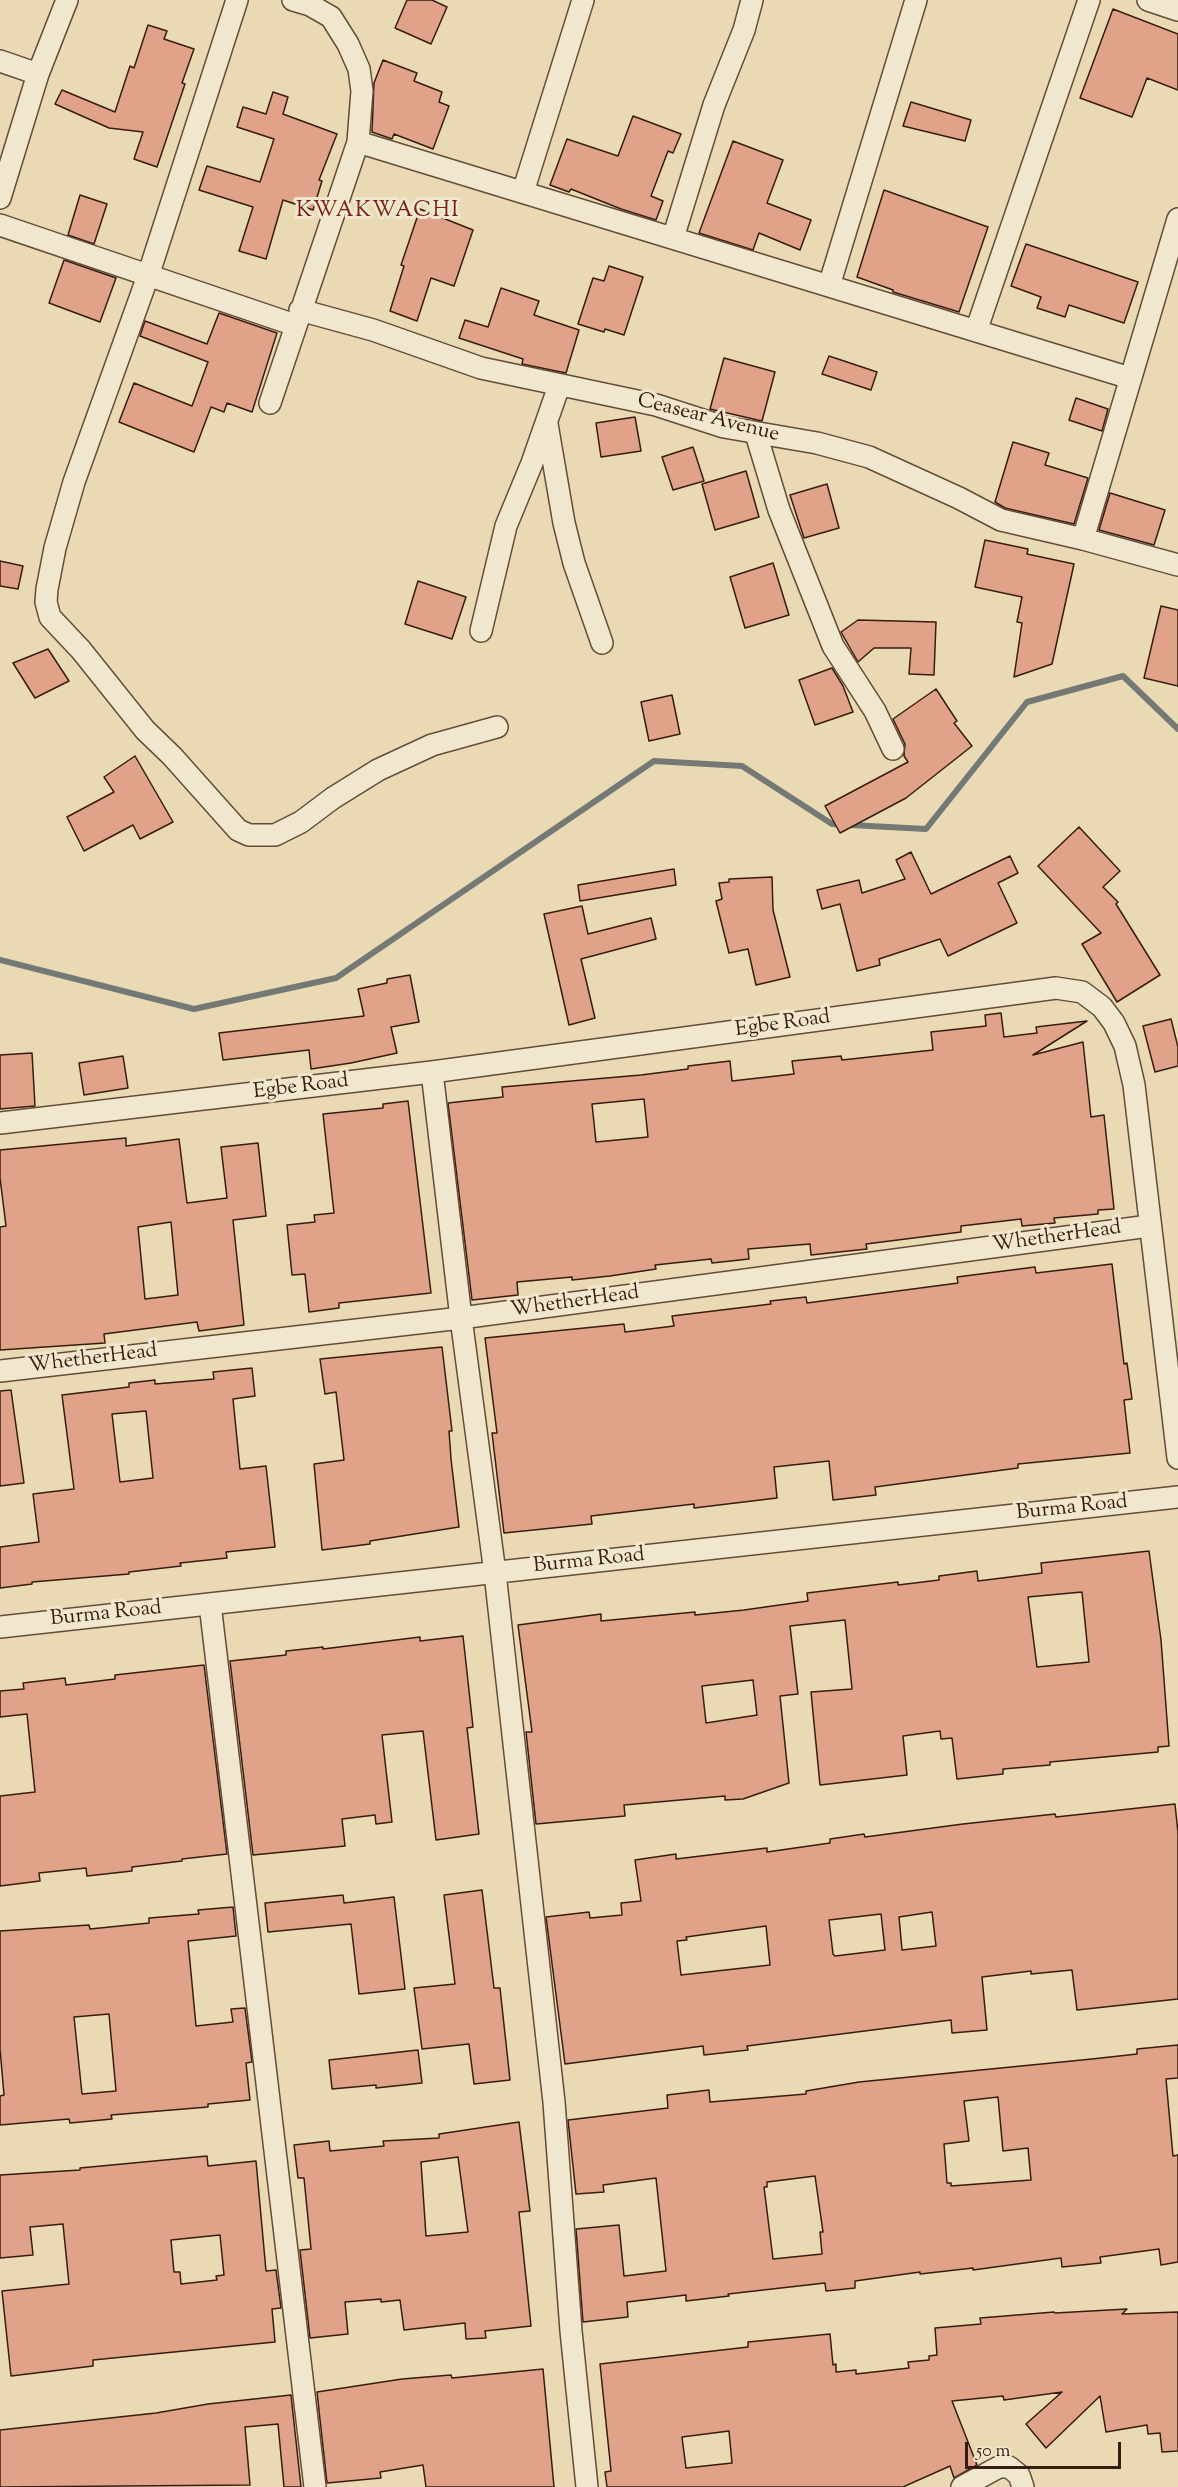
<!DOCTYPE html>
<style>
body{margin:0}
#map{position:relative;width:1178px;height:2487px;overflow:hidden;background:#e9dab4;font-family:"Sorts Mill Goudy",serif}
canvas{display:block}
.scale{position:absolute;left:965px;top:2442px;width:156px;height:27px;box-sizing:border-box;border:3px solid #381c0f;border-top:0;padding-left:8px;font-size:18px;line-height:21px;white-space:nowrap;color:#381c0f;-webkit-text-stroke:4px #f1e7ce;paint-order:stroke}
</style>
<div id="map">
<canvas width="1178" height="2487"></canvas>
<div class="scale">50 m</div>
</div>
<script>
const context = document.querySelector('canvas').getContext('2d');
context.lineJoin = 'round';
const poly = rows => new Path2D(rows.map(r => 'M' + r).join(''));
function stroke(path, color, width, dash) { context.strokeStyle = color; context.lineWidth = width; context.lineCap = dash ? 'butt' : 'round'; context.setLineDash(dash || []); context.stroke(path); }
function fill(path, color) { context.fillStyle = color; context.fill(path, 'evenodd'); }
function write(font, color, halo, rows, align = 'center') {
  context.font = font + ' "Sorts Mill Goudy",serif'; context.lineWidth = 6; context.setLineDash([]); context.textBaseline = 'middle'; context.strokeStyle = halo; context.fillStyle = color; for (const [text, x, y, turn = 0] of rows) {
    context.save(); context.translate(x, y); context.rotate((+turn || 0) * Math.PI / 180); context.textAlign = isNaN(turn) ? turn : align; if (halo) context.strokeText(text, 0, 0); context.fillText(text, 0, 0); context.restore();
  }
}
const stream = poly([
 [0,960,194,1009,336,978,654,761,742,766,832,824,926,829,1027,702,1123,676,1178,729]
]);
const building = poly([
 [407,0,432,0,447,7,431,44,395,28,407,0],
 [1113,9,1178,34,1178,90,1147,78,1132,117,1080,98,1113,9],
 [148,25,167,31,164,39,194,49,182,83,185,84,157,167,134,159,143,132,109,128,55,104,62,90,115,112,130,66,134,68,148,25],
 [383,60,417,73,414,81,442,92,439,102,449,106,433,149,394,134,392,139,372,132,374,83,383,60],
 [273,92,288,97,283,114,337,134,319,180,322,181,313,210,283,200,266,259,239,251,253,207,199,190,207,166,260,182,274,139,237,127,243,107,266,114,273,92],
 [911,102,971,120,965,141,903,126,911,102],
 [633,116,681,134,673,153,668,151,651,196,663,201,656,220,621,209,571,189,569,192,550,185,567,139,618,156,633,116],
 [733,141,783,160,767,203,811,220,800,250,759,233,753,250,699,233,733,141],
 [884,190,988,227,959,312,893,292,893,290,857,277,884,190],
 [80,195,107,204,94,244,68,235,80,195],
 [420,209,473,230,454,286,431,278,417,321,390,311,404,266,401,265,420,209],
 [1026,244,1138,282,1124,323,1069,305,1065,317,1037,308,1041,297,1011,286,1026,244],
 [64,260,116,278,100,322,49,303,64,260],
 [609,266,643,277,624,335,605,329,604,332,578,324,593,278,604,281,609,266],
 [501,288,539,301,534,315,579,330,566,373,522,364,523,359,459,338,465,320,488,327,501,288],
 [219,313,277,333,252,412,227,403,224,412,211,407,194,452,119,422,134,383,192,406,208,362,140,336,145,321,207,344,219,313],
 [829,356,877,372,871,390,822,374,829,356],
 [724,358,775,372,762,421,710,409,724,358],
 [1076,398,1108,409,1102,431,1069,420,1076,398],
 [635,417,641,451,601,457,596,423,635,417],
 [1013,442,1049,453,1045,465,1088,478,1074,524,1005,508,995,502,1013,442],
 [693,447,704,481,673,490,662,457,693,447],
 [746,471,759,517,715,530,702,484,746,471],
 [827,484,839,528,804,538,790,495,827,484],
 [1110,493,1165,510,1154,545,1099,530,1110,493],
 [985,540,1028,549,1027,554,1074,564,1052,664,1014,677,1022,623,1017,622,1022,597,975,587,985,540],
 [0,561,23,566,18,589,0,586,0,561],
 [773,563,789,615,745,628,730,577,773,563],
 [418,581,466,597,452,639,405,624,418,581],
 [1161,606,1178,610,1178,686,1144,678,1161,606],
 [858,620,936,622,934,675,909,674,911,648,874,648,858,662,841,632,858,620],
 [48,649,69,681,35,698,13,663,48,649],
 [832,668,843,686,853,712,815,725,799,680,832,668],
 [936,689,957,721,954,723,972,746,906,798,840,833,825,806,908,762,904,756,905,744,893,719,936,689],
 [672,695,680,734,649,741,641,702,672,695],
 [135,756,173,822,140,839,133,825,84,851,67,817,114,792,104,777,135,756],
 [1079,827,1120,871,1103,887,1118,902,1116,904,1160,975,1117,1002,1082,944,1101,933,1038,866,1079,827],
 [911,852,931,894,1010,856,1018,873,998,883,1017,923,948,956,940,939,879,959,880,965,857,971,840,904,822,909,817,890,859,880,862,893,905,879,896,860,911,852],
 [674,869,676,885,580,901,578,885,674,869],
 [772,877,773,910,790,977,756,985,748,949,729,953,716,901,722,899,719,883,729,882,729,879,772,877],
 [582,906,588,934,651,918,656,939,581,959,595,1018,569,1025,544,914,582,906],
 [410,975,419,1022,391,1027,397,1053,351,1063,311,1069,309,1050,223,1060,219,1033,364,1016,358,989,387,983,387,979,410,975],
 [1001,1013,1004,1037,1037,1033,1036,1027,1087,1021,1033,1055,1083,1042,1091,1117,1104,1115,1114,1209,1098,1210,1098,1214,1054,1218,1055,1223,1022,1226,1021,1219,961,1226,961,1232,866,1244,867,1249,811,1255,810,1244,748,1249,749,1259,712,1263,711,1259,655,1265,656,1269,610,1276,572,1280,572,1277,517,1282,518,1295,472,1300,448,1103,503,1097,502,1087,641,1075,688,1069,688,1066,730,1061,732,1081,794,1074,792,1061,841,1056,842,1060,933,1050,931,1032,986,1026,985,1015,1001,1013],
 [644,1099,648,1137,596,1142,592,1104,644,1099],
 [1171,1019,1178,1047,1178,1066,1155,1072,1143,1026,1171,1019],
 [32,1053,35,1106,0,1109,0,1055,32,1053],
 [123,1056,128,1088,84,1095,79,1063,123,1056],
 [408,1101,431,1293,339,1303,339,1308,309,1312,305,1274,292,1275,287,1225,315,1222,314,1215,334,1213,323,1114,383,1108,383,1104,408,1101],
 [126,1138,126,1146,179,1139,187,1203,227,1198,221,1147,258,1143,266,1216,233,1220,244,1325,199,1331,197,1322,104,1334,105,1343,0,1350,0,1227,6,1226,0,1178,0,1150,126,1138],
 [171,1222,178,1295,145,1299,138,1227,171,1222],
 [1112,1264,1124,1364,1127,1363,1132,1399,1124,1400,1130,1453,1018,1464,1018,1468,875,1487,876,1495,833,1500,829,1461,774,1467,777,1498,694,1508,694,1504,591,1516,592,1524,504,1533,492,1433,497,1433,485,1338,624,1324,625,1332,674,1326,672,1316,771,1304,770,1301,806,1297,807,1303,958,1283,957,1277,1035,1267,1036,1273,1112,1264],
 [442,1347,452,1431,449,1431,451,1459,459,1527,370,1541,370,1544,322,1550,314,1464,344,1460,336,1392,325,1394,320,1359,442,1347],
 [252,1368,255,1396,233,1399,240,1469,266,1466,275,1547,226,1552,227,1558,180,1563,181,1566,129,1572,129,1574,32,1582,32,1584,0,1588,0,1547,39,1542,33,1494,74,1489,62,1395,129,1387,129,1383,155,1380,155,1384,214,1379,213,1372,252,1368],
 [146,1411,153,1478,120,1482,112,1414,146,1411],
 [11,1390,24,1483,0,1486,0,1391,11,1390],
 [1149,1551,1161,1640,1169,1746,1158,1747,1158,1752,1050,1762,1050,1765,1003,1769,1003,1774,957,1779,952,1738,941,1739,940,1731,903,1736,907,1775,820,1785,811,1692,852,1689,845,1620,790,1626,798,1694,780,1696,789,1783,743,1799,725,1800,725,1796,624,1805,625,1816,536,1824,526,1732,532,1732,518,1625,601,1614,601,1621,695,1612,695,1615,744,1610,808,1601,807,1593,898,1582,898,1585,939,1580,939,1576,977,1571,978,1581,1042,1573,1041,1563,1149,1551],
 [1082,1592,1089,1662,1037,1667,1028,1597,1082,1592],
 [753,1680,757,1715,706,1723,702,1686,753,1680],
 [463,1636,473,1727,467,1728,479,1834,436,1840,423,1731,382,1735,392,1822,376,1824,375,1815,342,1819,345,1846,253,1855,230,1661,286,1655,286,1651,323,1647,323,1649,420,1637,420,1641,463,1636],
 [204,1665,227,1854,182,1859,182,1861,132,1867,132,1871,87,1876,86,1868,39,1873,40,1881,0,1886,0,1796,35,1792,27,1714,0,1717,0,1691,24,1689,23,1683,65,1678,66,1685,115,1679,115,1675,204,1665],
 [1175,1804,1178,1833,1178,1999,1077,2010,1072,1970,1031,1974,1031,1971,982,1977,987,2030,952,2033,951,2020,747,2046,748,2050,704,2055,703,2046,565,2064,546,1917,589,1912,590,1918,622,1915,621,1903,641,1901,635,1860,676,1854,676,1859,767,1848,767,1852,830,1843,830,1839,864,1834,865,1837,963,1824,1055,1814,1056,1817,1175,1804],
 [932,1912,936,1946,902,1950,899,1917,932,1912],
 [881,1914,885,1950,835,1956,833,1954,829,1920,881,1914],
 [766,1926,770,1965,681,1975,677,1941,687,1940,686,1937,766,1926],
 [482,1890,494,1988,500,1988,510,2080,474,2084,469,2044,422,2049,414,1988,455,1984,444,1895,482,1890],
 [343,1895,344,1903,394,1897,405,1989,359,1994,351,1924,268,1932,265,1903,343,1895],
 [233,1907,236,1936,188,1941,196,2026,233,2022,231,2009,245,2008,252,2062,246,2063,250,2100,208,2104,208,2107,111,2115,112,2119,70,2123,69,2119,0,2125,0,2096,4,2095,0,2049,0,1931,89,1925,90,1929,149,1923,149,1918,199,1914,198,1910,233,1907],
 [109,2014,116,2091,82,2094,74,2017,109,2014],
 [1178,2045,1178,2078,1166,2079,1173,2156,1178,2155,1178,2262,1161,2265,1159,2249,1100,2257,1101,2263,1062,2267,1061,2258,973,2270,973,2268,920,2274,920,2272,855,2281,855,2288,826,2291,825,2283,728,2294,729,2296,686,2301,686,2295,627,2302,628,2317,583,2322,576,2229,619,2225,624,2276,666,2271,656,2178,603,2185,604,2192,576,2194,568,2120,668,2108,667,2095,709,2090,710,2102,806,2094,806,2091,859,2082,1092,2059,1137,2054,1137,2049,1178,2045],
 [998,2097,1003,2151,1028,2148,1031,2180,951,2186,951,2183,947,2183,944,2144,969,2141,964,2101,998,2097],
 [815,2176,823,2232,820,2232,822,2254,773,2259,764,2187,767,2187,767,2182,815,2176],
 [418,2050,422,2083,376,2088,376,2085,332,2089,329,2060,418,2050],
 [519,2122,530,2211,519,2212,531,2326,485,2331,486,2338,466,2339,465,2323,404,2330,400,2300,381,2302,381,2299,345,2302,348,2334,310,2338,300,2250,311,2249,304,2178,298,2178,294,2145,329,2141,330,2151,384,2146,383,2141,439,2138,439,2134,519,2122],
 [458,2157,468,2232,426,2236,421,2162,458,2157],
 [207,2156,208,2166,256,2161,266,2271,276,2270,281,2308,272,2309,275,2342,93,2360,93,2366,11,2376,2,2291,69,2284,63,2224,30,2227,33,2255,0,2258,0,2175,80,2170,80,2168,207,2156],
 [220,2235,224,2275,216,2276,217,2280,181,2284,180,2272,174,2272,171,2240,220,2235],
 [1127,2309,1122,2314,1178,2312,1178,2451,1162,2452,1160,2433,1148,2434,1147,2425,1106,2432,1100,2396,1046,2448,1026,2424,1062,2392,1004,2400,1003,2396,952,2401,977,2465,954,2478,950,2466,903,2487,607,2487,605,2472,611,2471,600,2364,748,2347,748,2342,830,2334,833,2365,836,2364,836,2372,856,2370,856,2374,909,2368,908,2362,929,2360,929,2356,937,2355,935,2328,981,2324,980,2318,1054,2312,1055,2313,1127,2309],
 [729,2431,732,2463,686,2468,682,2437,729,2431],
 [543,2369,554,2487,426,2487,423,2465,380,2472,381,2478,327,2483,317,2392,402,2379,451,2375,452,2378,543,2369],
 [291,2395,301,2487,284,2487,278,2424,245,2427,250,2485,0,2487,0,2430,156,2413,208,2404,291,2395]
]);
const minor = poly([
 [237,0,148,276,74,482,55,548,47,589,46,602,50,617,81,650,145,730,172,756,238,830,249,835,275,835,301,822,333,798,378,770,432,745,497,727],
 [1148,0,1178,10],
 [0,61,38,74],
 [358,142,1130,378],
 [523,192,583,0],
 [0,198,38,74,67,0],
 [0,225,295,325],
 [673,238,714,105,744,30,752,0],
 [829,286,916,0],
 [300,310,373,330,481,368,656,405,724,427,817,443,869,457,959,498,1001,520,1083,539,1178,565],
 [976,331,1089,0],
 [270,403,358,142,362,91,359,69,348,44,331,17,310,5,293,0],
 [547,424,564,523,574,563,602,643],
 [756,434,779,510,833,646,875,711,893,749],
 [1083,539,1178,219],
 [481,631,506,526,532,463,559,386],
 [432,1072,461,1318,495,1573,554,2102,571,2331,587,2487],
 [0,1123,432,1072,1056,988,1082,992,1102,1007,1114,1023,1125,1046,1134,1085,1178,1458],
 [0,1371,461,1318,1149,1226],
 [210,1604,315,2487],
 [0,1627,1178,1497],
 [962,2487,999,2467,1009,2467,1019,2475,1023,2487]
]);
const streetNames = [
 ["Ceasear Avenue",708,419,14],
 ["Egbe Road",783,1025,-8],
 ["Egbe Road",301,1088,-7],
 ["WhetherHead",1057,1238,-8],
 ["WhetherHead",575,1303,-8],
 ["WhetherHead",93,1360,-7],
 ["Burma Road",1072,1509,-6],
 ["Burma Road",589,1562,-6],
 ["Burma Road",106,1615,-6]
];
const neighbourhoodNames = [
 ["KWAKWACHI",378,212]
];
stroke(stream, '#757975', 6);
fill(building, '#e0a38a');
stroke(building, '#381c0f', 1.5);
stroke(minor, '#644c38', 24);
stroke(minor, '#f1e7ce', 21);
write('21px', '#381c0f', '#f1e7ce', streetNames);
context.letterSpacing = '1.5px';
write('22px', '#7a1f14', '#f1e7ce', neighbourhoodNames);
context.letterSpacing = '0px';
</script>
